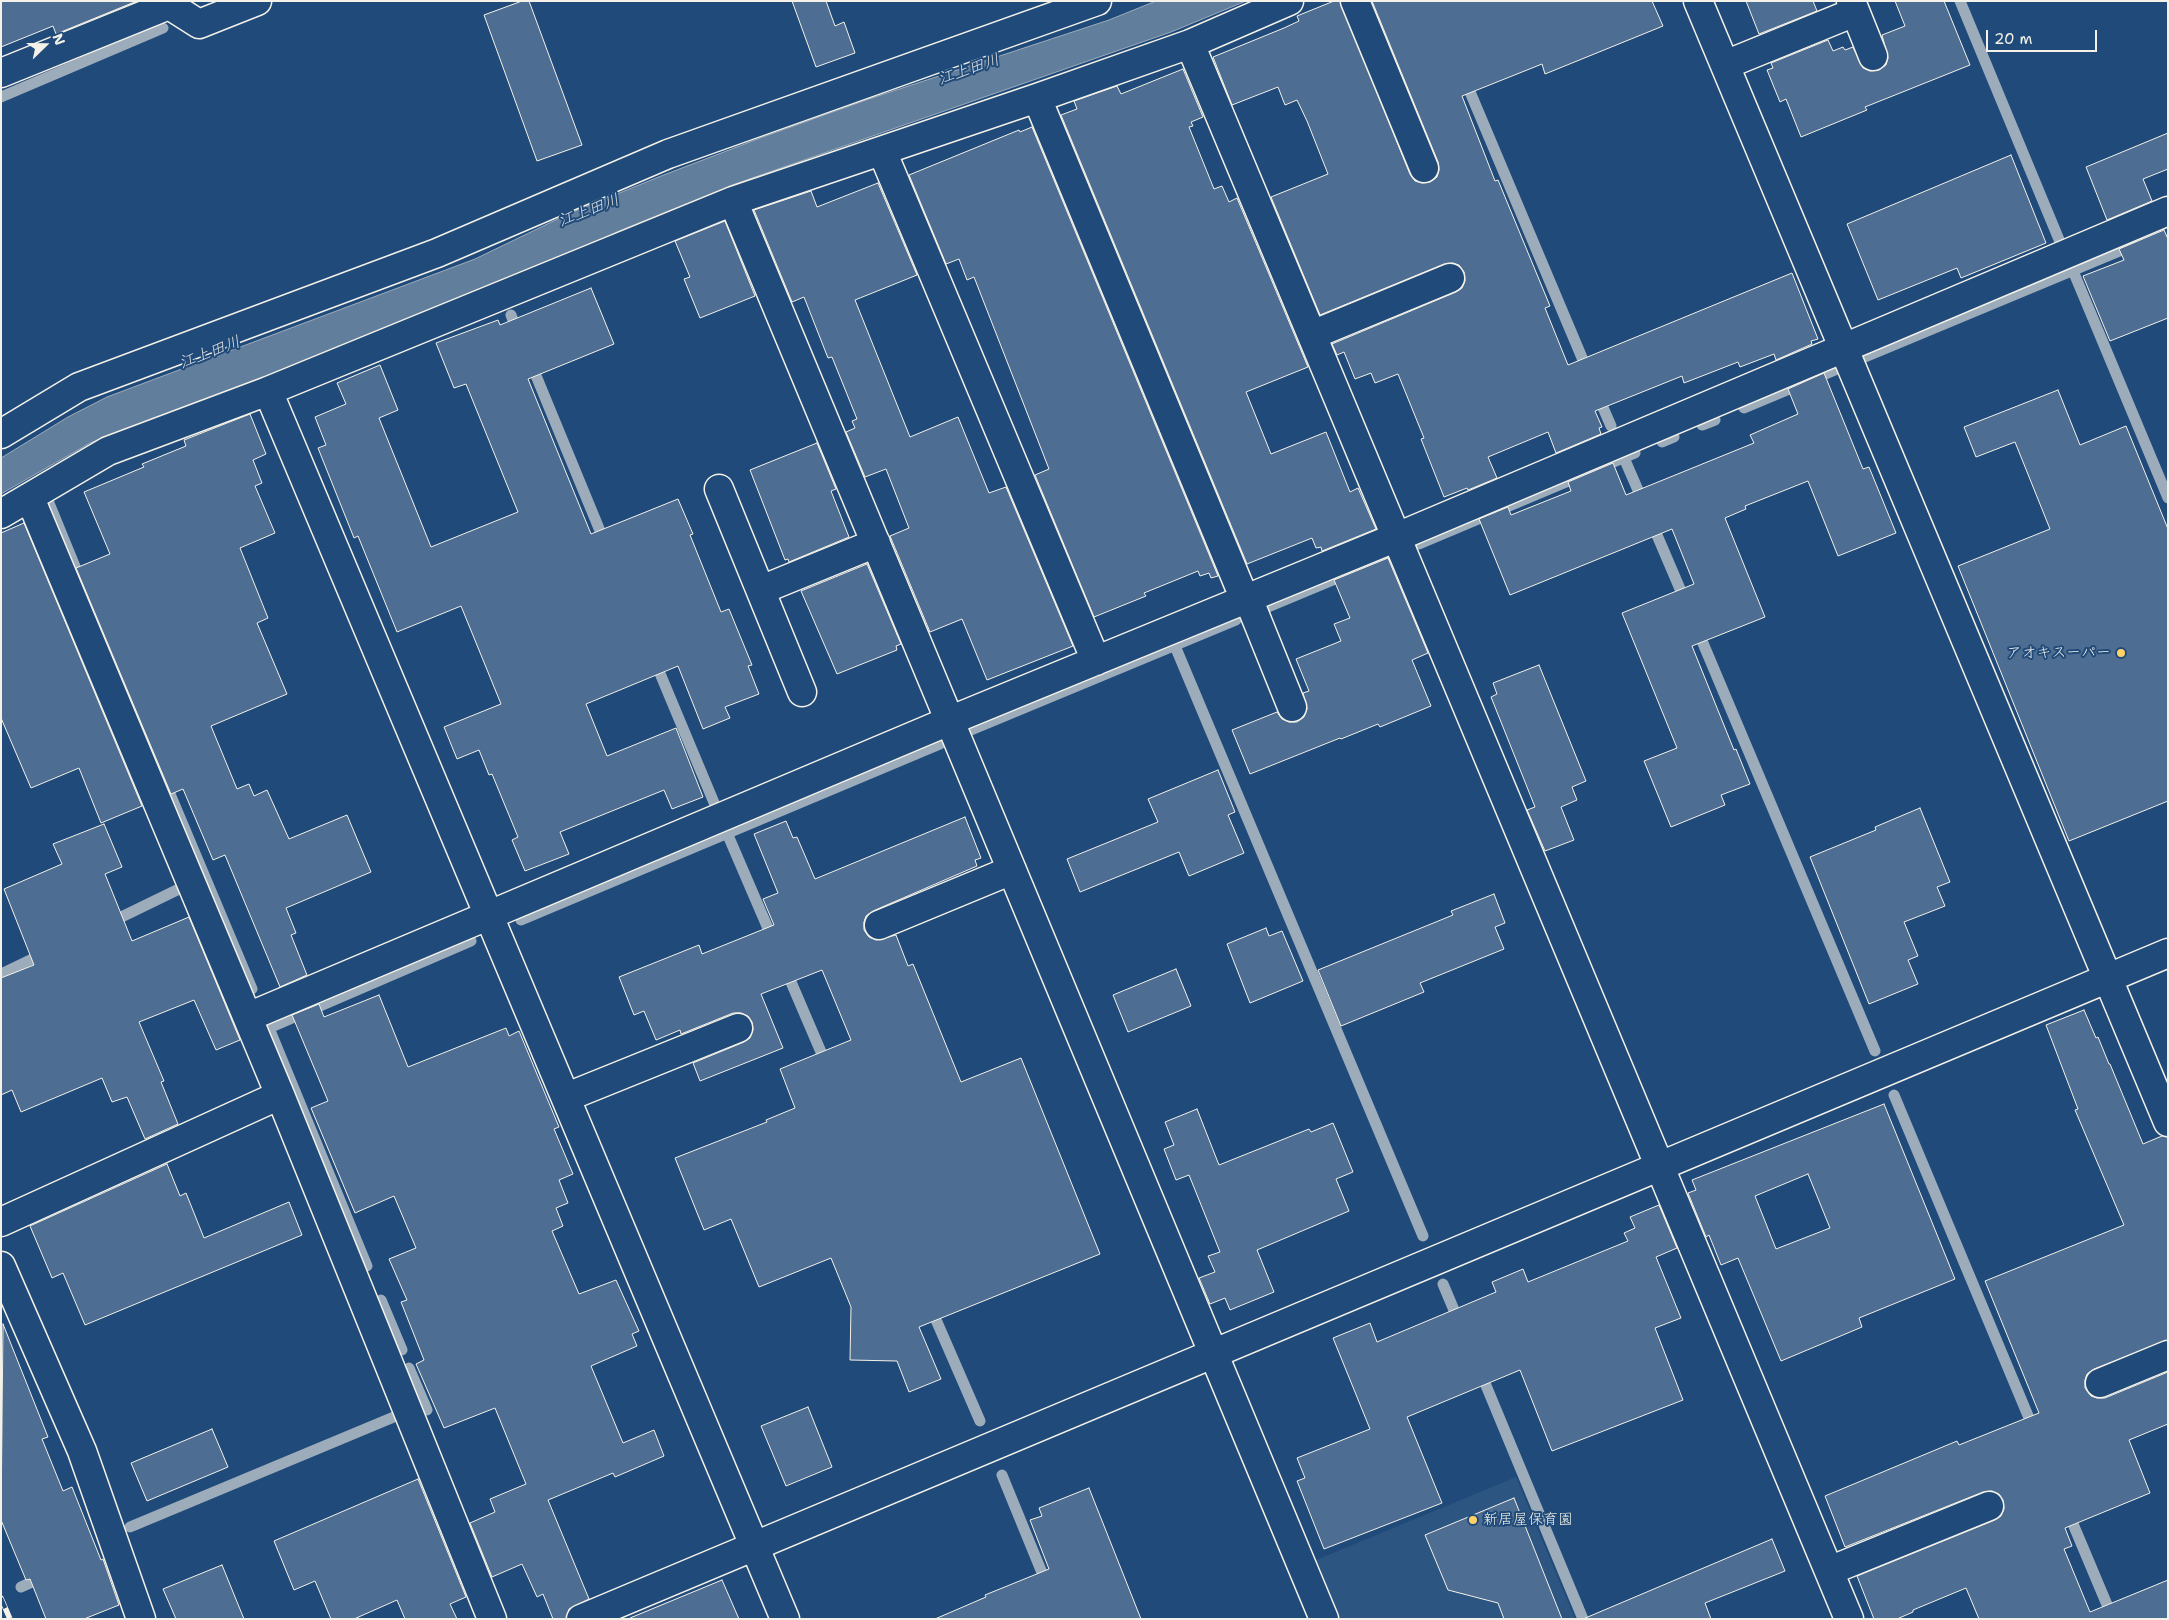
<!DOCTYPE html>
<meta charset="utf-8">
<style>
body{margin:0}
#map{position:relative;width:2169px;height:1620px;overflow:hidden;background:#1f4a7a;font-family:"Shantell Sans",sans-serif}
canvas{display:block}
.frame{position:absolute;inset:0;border:2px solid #f4f1e8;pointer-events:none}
.north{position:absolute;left:20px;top:20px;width:50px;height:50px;-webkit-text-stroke:4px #1f4a7a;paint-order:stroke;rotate:68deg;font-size:14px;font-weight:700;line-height:20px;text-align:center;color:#f4f1e8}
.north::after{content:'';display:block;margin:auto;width:18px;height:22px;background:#f4f1e8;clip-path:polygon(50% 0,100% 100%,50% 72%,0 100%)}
.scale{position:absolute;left:1986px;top:30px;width:111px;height:22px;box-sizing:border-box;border:2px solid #f4f1e8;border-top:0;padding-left:6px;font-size:15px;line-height:18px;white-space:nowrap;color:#f4f1e8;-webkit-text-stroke:4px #1f4a7a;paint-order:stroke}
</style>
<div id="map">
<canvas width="2169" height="1620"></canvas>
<div class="frame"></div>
<div class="north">N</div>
<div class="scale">20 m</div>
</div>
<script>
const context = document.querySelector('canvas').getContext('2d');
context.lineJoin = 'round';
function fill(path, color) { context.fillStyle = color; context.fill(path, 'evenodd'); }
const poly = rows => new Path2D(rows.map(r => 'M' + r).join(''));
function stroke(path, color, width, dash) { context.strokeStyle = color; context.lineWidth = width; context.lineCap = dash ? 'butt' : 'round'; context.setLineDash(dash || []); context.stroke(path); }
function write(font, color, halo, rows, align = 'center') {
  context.font = font + ' "Shantell Sans","Klee One",sans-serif'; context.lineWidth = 4; context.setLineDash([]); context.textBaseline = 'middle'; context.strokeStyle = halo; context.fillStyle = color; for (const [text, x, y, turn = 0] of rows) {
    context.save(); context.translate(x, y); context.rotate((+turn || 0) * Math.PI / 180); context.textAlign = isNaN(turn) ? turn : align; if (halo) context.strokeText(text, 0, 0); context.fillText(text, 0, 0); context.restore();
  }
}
const built = poly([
 [1516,1477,1575,1619,1332,1619,1309,1563]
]);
const water = poly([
 [1156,1,1246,1,1171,32,735,184,619,231,489,293,90,443,1,494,1,458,68,417,107,397,475,259,568,214,661,176,763,137,869,99,1109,20,1156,1]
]);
const stream = poly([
 [1960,1,2060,242],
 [1465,80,1588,372],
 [1,97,163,28],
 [2071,266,2168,498],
 [511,315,518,333],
 [1865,357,2134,245],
 [530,361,605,543],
 [1598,396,1611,426],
 [1744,408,1835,370],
 [1702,425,1715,420],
 [1662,442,1674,437],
 [1621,451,1644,504],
 [49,503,83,586],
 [1651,521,1686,603],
 [1419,544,1635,453],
 [1268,607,1388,557],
 [1697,629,1875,1051],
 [1175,646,1423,1236],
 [654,659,715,805],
 [125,687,252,989],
 [971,730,1236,620],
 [727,833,773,940],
 [521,920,940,744],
 [109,923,179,889],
 [785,968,827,1066],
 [1,974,45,953],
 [1894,1095,2034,1430],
 [367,1266,269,1028,471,941],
 [1443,1284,1459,1322],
 [381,1300,402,1350],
 [930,1306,980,1421],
 [409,1368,427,1410],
 [1480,1371,1583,1619],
 [1002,1475,1047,1585],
 [2068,1512,2113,1619],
 [130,1527,401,1414],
 [21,1587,43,1577]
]);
const building = poly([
 [1,1,137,1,56,34,53,26,1,47,1,1],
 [522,1,529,1,582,145,537,161,484,15,522,1],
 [792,1,826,1,835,26,844,22,855,53,816,67,792,1],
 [1334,1,1340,1,1410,174,1415,181,1422,183,1430,182,1437,177,1439,170,1438,162,1372,1,1652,1,1663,26,1545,74,1542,64,1462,96,1495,181,1498,180,1550,306,1545,308,1568,365,1792,273,1818,339,1811,341,1812,344,1776,360,1774,354,1740,367,1738,362,1684,383,1682,376,1595,411,1602,427,1599,428,1601,434,1556,453,1548,432,1488,457,1497,478,1468,490,1467,488,1444,497,1421,439,1424,438,1398,374,1375,383,1371,373,1355,379,1344,352,1337,355,1332,344,1456,292,1462,288,1465,281,1464,272,1459,265,1453,263,1444,264,1320,315,1271,197,1328,174,1307,121,1297,100,1285,105,1278,87,1232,105,1213,57,1284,28,1299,21,1297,16,1334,1],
 [1746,1,1813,1,1817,11,1759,34,1746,1],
 [1895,1,1944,1,1970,65,1865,107,1867,110,1801,137,1786,99,1780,102,1767,70,1773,68,1771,63,1828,40,1833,51,1843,47,1845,50,1853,47,1863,68,1870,71,1879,70,1886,65,1888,58,1882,35,1905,26,1895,1],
 [1183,69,1203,117,1191,122,1193,126,1189,127,1214,189,1222,186,1229,202,1237,198,1308,367,1246,392,1271,454,1326,432,1350,492,1358,488,1376,529,1322,551,1321,547,1316,548,1312,538,1247,564,1061,115,1077,109,1074,101,1117,86,1121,94,1183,69],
 [1032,127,1218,576,1211,578,1209,573,1200,576,1198,571,1144,593,1146,596,1094,617,1035,475,1049,469,974,277,967,280,959,259,946,264,909,175,1019,130,1020,132,1032,127],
 [2168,133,2168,169,2143,179,2152,201,2107,220,2086,167,2168,133],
 [2011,155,2046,243,1961,278,1957,268,1878,300,1847,224,2011,155],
 [878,183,917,275,855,300,910,437,958,417,989,493,1006,487,1073,646,987,680,962,619,930,632,890,536,909,528,886,469,865,477,846,432,855,428,852,421,857,419,832,357,828,358,804,297,792,302,754,210,811,191,817,207,878,183],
 [725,221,755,296,700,318,684,279,690,277,675,241,725,221],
 [2164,230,2168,239,2168,318,2110,341,2083,276,2124,260,2119,249,2164,230],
 [591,288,614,344,528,379,591,534,678,499,693,534,690,535,721,612,729,609,752,665,748,666,759,694,725,707,730,718,703,729,678,666,586,704,607,756,676,728,703,797,672,809,664,790,560,832,569,854,525,871,512,840,518,837,492,774,489,775,479,750,457,759,444,727,501,704,461,606,397,632,358,536,354,538,318,448,326,445,315,417,346,404,337,383,380,365,398,410,379,418,431,547,518,512,466,384,454,388,436,343,498,320,500,325,591,288],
 [1824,373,1863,469,1869,467,1896,533,1838,556,1808,481,1745,506,1746,509,1725,518,1765,617,1692,646,1734,750,1736,749,1750,784,1721,795,1725,805,1671,827,1644,761,1677,748,1622,613,1694,584,1672,529,1510,595,1479,519,1508,507,1511,515,1571,491,1568,482,1613,463,1626,495,1754,443,1750,435,1798,414,1788,389,1824,373],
 [2058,390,2080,445,2126,426,2168,529,2168,801,2069,841,1958,566,2050,529,2015,442,1976,457,1964,427,2058,390],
 [250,414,266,454,253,460,262,483,255,486,275,533,240,548,268,618,257,623,287,694,211,726,237,789,249,784,254,796,267,790,289,839,347,815,371,872,286,908,296,933,291,935,307,975,280,987,225,855,213,860,183,789,171,794,76,568,110,554,84,492,144,467,142,464,186,446,184,440,250,414],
 [817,443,836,489,831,491,849,537,789,562,788,559,785,560,750,470,817,443],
 [24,523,142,806,101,823,79,768,31,788,1,718,1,533,24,523],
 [1388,558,1428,653,1412,660,1431,706,1380,727,1378,724,1341,739,1340,738,1250,774,1232,730,1277,712,1282,719,1289,722,1297,722,1304,717,1307,709,1303,693,1309,691,1296,659,1341,641,1334,624,1350,618,1334,580,1388,558],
 [867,564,901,644,896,646,897,650,837,674,801,591,867,564],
 [1539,665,1586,781,1572,787,1577,800,1561,807,1574,840,1545,851,1527,810,1535,807,1491,697,1497,694,1493,683,1539,665],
 [1218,770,1235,812,1228,815,1244,853,1189,876,1179,852,1080,892,1067,859,1158,822,1148,799,1218,770],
 [1920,808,1950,882,1937,887,1945,906,1904,922,1918,956,1908,960,1918,984,1869,1004,1810,857,1876,830,1875,827,1920,808],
 [965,817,981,858,975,860,977,866,873,911,866,916,864,922,864,930,869,937,876,940,896,935,908,966,913,964,961,1082,1021,1058,1100,1254,919,1327,941,1379,909,1392,897,1361,850,1360,851,1307,831,1258,759,1287,731,1219,704,1230,675,1158,767,1122,766,1120,795,1108,780,1069,851,1040,822,970,761,994,783,1048,700,1081,693,1063,744,1042,750,1038,753,1030,752,1022,748,1016,741,1013,733,1013,681,1034,680,1030,656,1040,644,1011,634,1015,619,977,699,945,702,954,774,925,763,899,778,893,754,834,786,821,793,838,797,837,815,879,965,817],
 [104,824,122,867,105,874,132,941,189,917,240,1040,216,1050,194,1000,139,1022,164,1081,161,1082,178,1124,145,1139,127,1097,112,1102,102,1078,21,1112,12,1090,1,1095,1,978,34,965,4,889,62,864,53,844,104,824],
 [1494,894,1505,923,1495,927,1504,949,1420,983,1424,992,1341,1026,1318,970,1453,915,1451,911,1494,894],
 [1266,928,1269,936,1282,931,1303,981,1250,1003,1227,944,1266,928],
 [1176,969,1191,1006,1128,1032,1113,995,1176,969],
 [379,995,408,1067,506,1028,509,1036,519,1031,559,1127,554,1129,573,1174,559,1180,568,1203,556,1208,563,1226,552,1231,579,1294,616,1280,639,1331,632,1334,637,1346,591,1366,623,1443,654,1430,664,1456,615,1477,613,1473,548,1500,589,1599,569,1609,566,1619,553,1619,543,1594,537,1597,522,1564,492,1577,470,1523,495,1512,490,1499,526,1484,495,1408,444,1428,416,1364,424,1360,401,1302,407,1300,389,1259,416,1248,394,1196,355,1213,311,1108,328,1101,292,1015,319,1004,324,1017,379,995],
 [2084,1010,2096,1038,2098,1037,2109,1064,2110,1064,2143,1144,2162,1136,2168,1137,2168,1340,2094,1369,2087,1374,2085,1380,2085,1388,2091,1396,2097,1398,2105,1398,2168,1372,2168,1424,2129,1440,2150,1493,2065,1528,2072,1546,2064,1549,2090,1612,2168,1580,2168,1619,1979,1619,1966,1588,1913,1610,1913,1612,1897,1619,1874,1619,1857,1576,1995,1520,2001,1516,2004,1509,2003,1500,1999,1494,1992,1491,1983,1492,1845,1547,1825,1496,1957,1441,1959,1445,2039,1413,1985,1281,2124,1225,2075,1110,2078,1109,2046,1025,2084,1010],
 [1884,1104,1955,1279,1859,1318,1862,1327,1781,1361,1738,1258,1721,1265,1709,1235,1706,1237,1688,1193,1696,1190,1692,1180,1884,1104],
 [1808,1174,1830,1228,1776,1249,1755,1196,1808,1174],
 [1197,1109,1219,1165,1309,1129,1311,1132,1333,1123,1353,1172,1336,1179,1349,1211,1257,1250,1274,1292,1230,1310,1225,1298,1210,1304,1199,1278,1215,1272,1208,1256,1220,1252,1189,1175,1176,1180,1164,1149,1174,1145,1165,1122,1197,1109],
 [167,1164,180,1196,186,1193,204,1238,289,1202,302,1235,85,1325,63,1273,52,1278,30,1226,167,1164],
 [1659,1205,1677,1248,1656,1257,1681,1318,1655,1328,1683,1400,1552,1451,1520,1370,1407,1417,1442,1503,1324,1549,1297,1481,1305,1478,1297,1458,1370,1429,1333,1338,1370,1323,1377,1342,1496,1292,1492,1282,1523,1269,1528,1282,1628,1241,1624,1233,1635,1228,1630,1217,1659,1205],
 [3,1324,48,1437,42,1439,63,1491,72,1487,101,1560,103,1559,119,1605,84,1619,46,1619,30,1579,26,1580,1,1520,3,1324],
 [808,1407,832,1467,786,1486,761,1426,808,1407],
 [212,1429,228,1467,147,1501,131,1463,212,1429],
 [418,1479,466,1597,450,1604,457,1619,405,1619,397,1600,354,1619,331,1619,315,1581,294,1590,274,1541,418,1479],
 [1089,1488,1141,1619,935,1619,986,1597,985,1595,1049,1569,1030,1520,1042,1516,1039,1508,1089,1488],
 [1514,1498,1562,1619,1504,1619,1498,1603,1448,1590,1425,1535,1514,1498],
 [1772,1539,1785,1571,1705,1603,1711,1619,1583,1619,1772,1539],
 [222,1565,244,1619,176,1619,163,1589,222,1565],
 [722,1580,739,1619,630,1619,630,1618,722,1580]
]);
const minor = poly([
 [169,1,169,5,199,24,257,1],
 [1355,1,1424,168],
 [1698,1,2168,1122],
 [1851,1,1873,56],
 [1190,44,1849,1619],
 [1725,65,1855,12],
 [1,73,169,5],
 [1037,98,1245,600],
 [882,151,1096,661],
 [733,201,1324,1619],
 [1312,335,1450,278],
 [268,391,785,1619],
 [1,434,79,387,437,253,668,154,1097,1],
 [719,489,802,692],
 [30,498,280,1095,492,1619],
 [1,514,108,451,268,391,733,201,1037,98,1190,44,1289,1],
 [761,590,876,543],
 [1248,598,1292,707],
 [879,925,1012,870],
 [248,1017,949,721,1397,537,2168,211],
 [567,1097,738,1028],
 [1,1222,280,1095],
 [1,1266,82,1451,141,1619],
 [2100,1383,2168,1355],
 [1829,1571,1989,1506],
 [581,1619,2168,953]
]);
const rail = poly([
 [1,1598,10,1619]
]);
const markers = [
 [2121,653,5,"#ffd166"],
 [1473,1520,5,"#ffd166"]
];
const poiNames = [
 ["アオキスーパー",2111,653],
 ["新居屋保育園",1483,1520,"left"]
];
const waterNames = [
 ["江上田川",969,70,-19],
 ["江上田川",589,211,-21],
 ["江上田川",210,353,-21]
];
fill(built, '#2d5581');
fill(water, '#627e9d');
stroke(water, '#9cacbb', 1);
stroke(stream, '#9cacbb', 11);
fill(building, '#4d6e92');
stroke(building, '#f4f1e8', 1);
stroke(minor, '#f4f1e8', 31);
stroke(minor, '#1f4a7a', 28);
stroke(rail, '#f4f1e8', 5.5);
stroke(rail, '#1f4a7a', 4, [11]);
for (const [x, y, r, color] of markers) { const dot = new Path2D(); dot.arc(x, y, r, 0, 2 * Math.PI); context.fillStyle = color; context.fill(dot); stroke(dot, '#1f4a7a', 2); }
write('15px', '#f4f1e8', '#1f4a7a', poiNames, 'right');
write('italic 16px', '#dee0dd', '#1f4a7a', waterNames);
</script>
